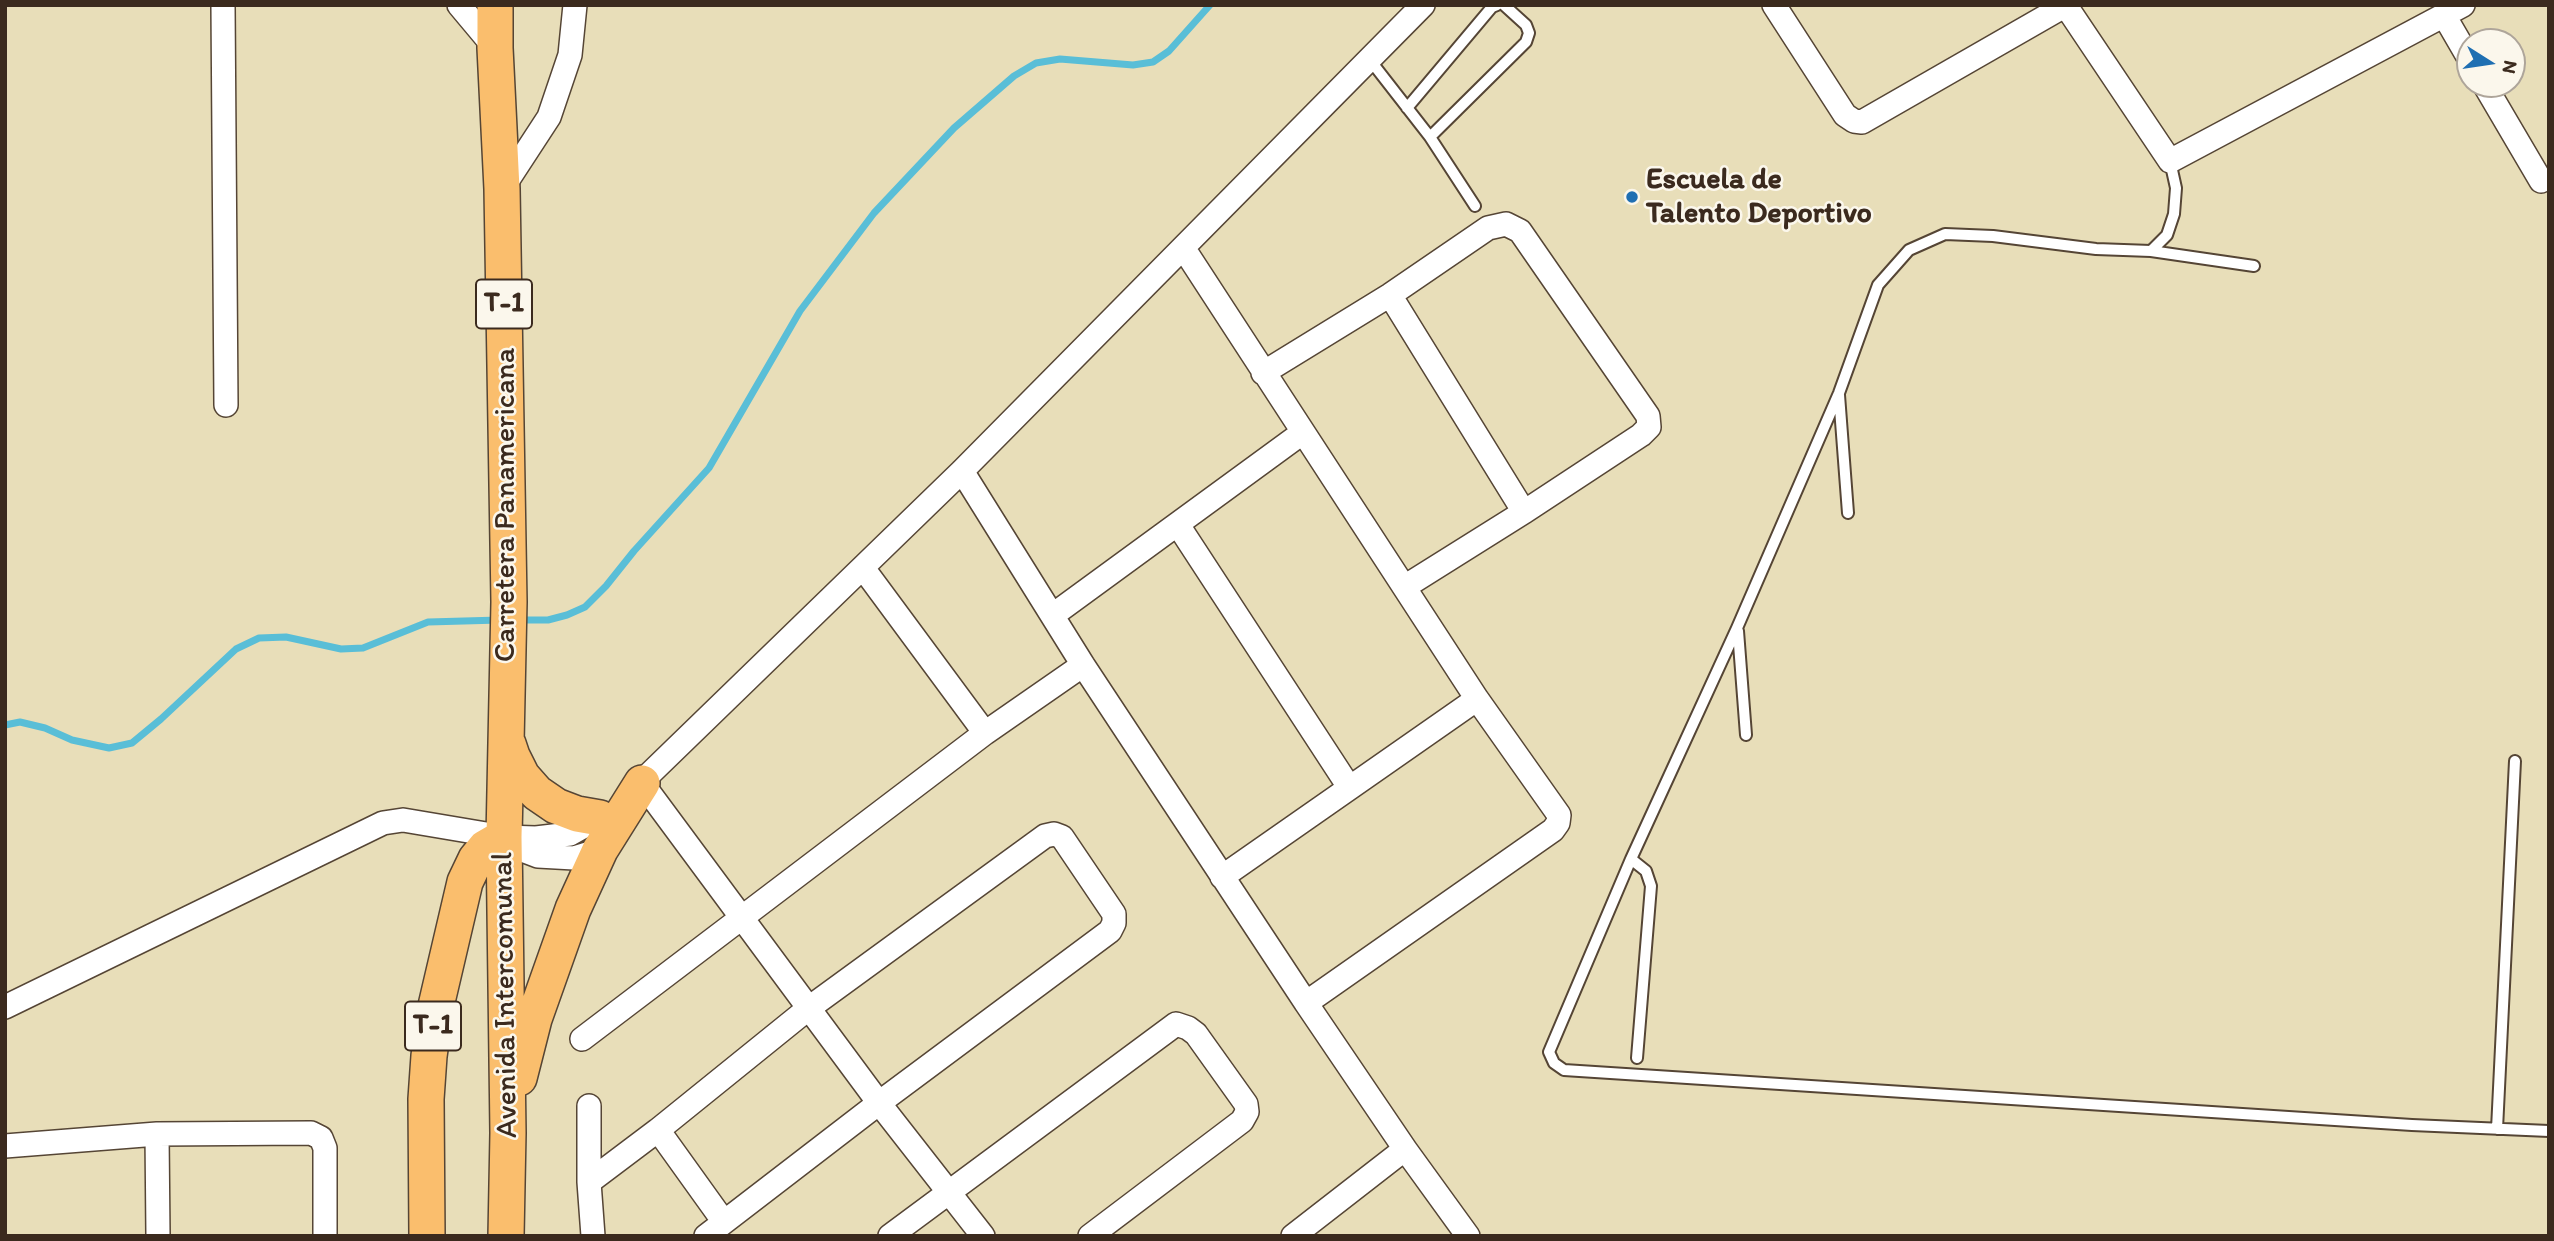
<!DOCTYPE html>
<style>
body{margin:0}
#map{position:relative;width:2554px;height:1241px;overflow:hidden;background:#e8deb9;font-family:Itim,sans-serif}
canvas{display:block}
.frame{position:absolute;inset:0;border:7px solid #3b2a1e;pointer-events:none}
.north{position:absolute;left:2456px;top:28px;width:70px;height:70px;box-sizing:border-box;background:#fbf7ec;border:2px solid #aea59a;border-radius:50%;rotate:102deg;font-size:19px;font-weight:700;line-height:28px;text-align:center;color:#3b2a1e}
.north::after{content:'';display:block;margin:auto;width:24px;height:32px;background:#1f6fb2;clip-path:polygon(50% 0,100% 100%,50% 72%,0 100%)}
</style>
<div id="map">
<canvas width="2554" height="1241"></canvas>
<div class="frame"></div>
<div class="north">N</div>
</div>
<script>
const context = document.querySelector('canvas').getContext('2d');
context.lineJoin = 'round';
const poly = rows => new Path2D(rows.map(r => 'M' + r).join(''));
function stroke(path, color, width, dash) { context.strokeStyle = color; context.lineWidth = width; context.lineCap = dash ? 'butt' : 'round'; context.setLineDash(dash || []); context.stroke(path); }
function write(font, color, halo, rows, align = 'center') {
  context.font = font + ' Itim,sans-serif'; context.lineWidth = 5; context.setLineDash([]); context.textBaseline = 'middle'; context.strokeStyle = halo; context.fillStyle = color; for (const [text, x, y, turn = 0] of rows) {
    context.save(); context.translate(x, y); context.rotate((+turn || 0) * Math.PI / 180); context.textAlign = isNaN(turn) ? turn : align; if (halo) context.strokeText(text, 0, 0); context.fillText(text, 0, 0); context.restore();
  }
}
const stream = poly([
 [519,620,548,620,567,615,585,607,606,586,634,551,709,468,800,311,874,213,954,128,1014,76,1036,63,1060,59,1133,65,1153,62,1169,51,1210,5],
 [5,725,20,722,45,728,72,740,109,748,132,743,161,719,236,649,259,638,286,637,341,649,363,648,428,622,500,620]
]);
const lane = poly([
 [1370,60,1430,137,1475,206],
 [1407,108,1492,7,1497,5],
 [1430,137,1526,42,1529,33,1526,25,1504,5],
 [2170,161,2176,188,2174,214,2167,235,2151,251,2096,249,1993,236,1945,234,1909,250,1878,285,1839,393,1737,628,1631,859,1549,1052,1554,1063,1564,1070,2412,1125,2549,1131],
 [2151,251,2254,266],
 [1839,395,1848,513],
 [1738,631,1746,735],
 [1631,859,1646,871,1651,886,1637,1058],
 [2497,1129,2515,761]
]);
const street = poly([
 [223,5,226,405],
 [459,5,495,48],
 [1774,5,1845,115,1854,121,1862,122,2066,5],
 [2066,6,2170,161,2463,5],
 [2445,17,2470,60],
 [2484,84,2541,181],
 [502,189,549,117,570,55,575,5],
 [1390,295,1524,512],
 [1263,373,1390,295,1488,228,1506,224,1520,231,1648,416,1649,427,1641,435,1524,512,1406,586],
 [962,471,1083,665,1306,1003,1553,830,1558,823,1559,815,1477,699,1184,249],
 [1178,525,1349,787],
 [863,568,985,733],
 [1053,615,1302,433],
 [642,783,879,1103,983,1236],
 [631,792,962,471,1423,5],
 [504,837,517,848,538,856,574,858,600,850],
 [1222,877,1477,699],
 [5,1007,383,823,403,820,504,837,536,838,570,834,602,816],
 [582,1039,985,733,1083,665],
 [589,1106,589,1182,593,1236],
 [658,1130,724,1222],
 [157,1134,158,1236],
 [5,1146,157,1134,311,1133,321,1138,325,1148,325,1236],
 [1405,1149,1468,1236],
 [589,1182,658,1130,809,1008,1045,836,1054,834,1062,837,1114,914,1114,923,1110,931,879,1103,706,1236],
 [890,1236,1176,1024,1188,1028,1196,1034,1246,1104,1247,1112,1242,1121,1090,1236],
 [1293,1236,1405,1149,1306,1003]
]);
const primary = poly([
 [495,5,495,48,502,189,509,602,504,837,508,1133,506,1236],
 [508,744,512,756,522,776,537,793,556,806,577,814,600,818],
 [519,1078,534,1019,573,909,600,850,642,783],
 [427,1236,426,1099,429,1056,436,1006,465,882,476,859,485,848,504,837]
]);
const markers = [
 [1632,197,7,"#1f6fb2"]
];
const shields = [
 [504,304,56],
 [433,1026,56]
];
const shieldNames = [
 ["T-1",504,304],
 ["T-1",433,1026]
];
const poiNames = [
 ["Escuela de",1646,180],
 ["Talento Deportivo",1646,214]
];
const streetNames = [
 ["Carretera Panamericana",506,505,-90],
 ["Avenida Intercomunal",506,995,-91]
];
stroke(stream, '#59bed7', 7);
stroke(lane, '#554535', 14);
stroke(street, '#554535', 26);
stroke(primary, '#554535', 38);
stroke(lane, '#fff', 10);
stroke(street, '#fff', 23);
stroke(primary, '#fabe6d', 35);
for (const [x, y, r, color] of markers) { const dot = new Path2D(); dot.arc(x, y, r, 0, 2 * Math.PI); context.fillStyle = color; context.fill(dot); stroke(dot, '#fbf7ec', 2.5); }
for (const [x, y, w] of shields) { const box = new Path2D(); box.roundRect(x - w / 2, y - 24.5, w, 49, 5); context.fillStyle = '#fbf7ec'; context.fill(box); stroke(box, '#3b2a1e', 2); }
write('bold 28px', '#3b2a1e', null, shieldNames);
write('bold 30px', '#3b2a1e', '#fbf7ec', poiNames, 'left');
write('30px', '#3b2a1e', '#fbf7ec', streetNames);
</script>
